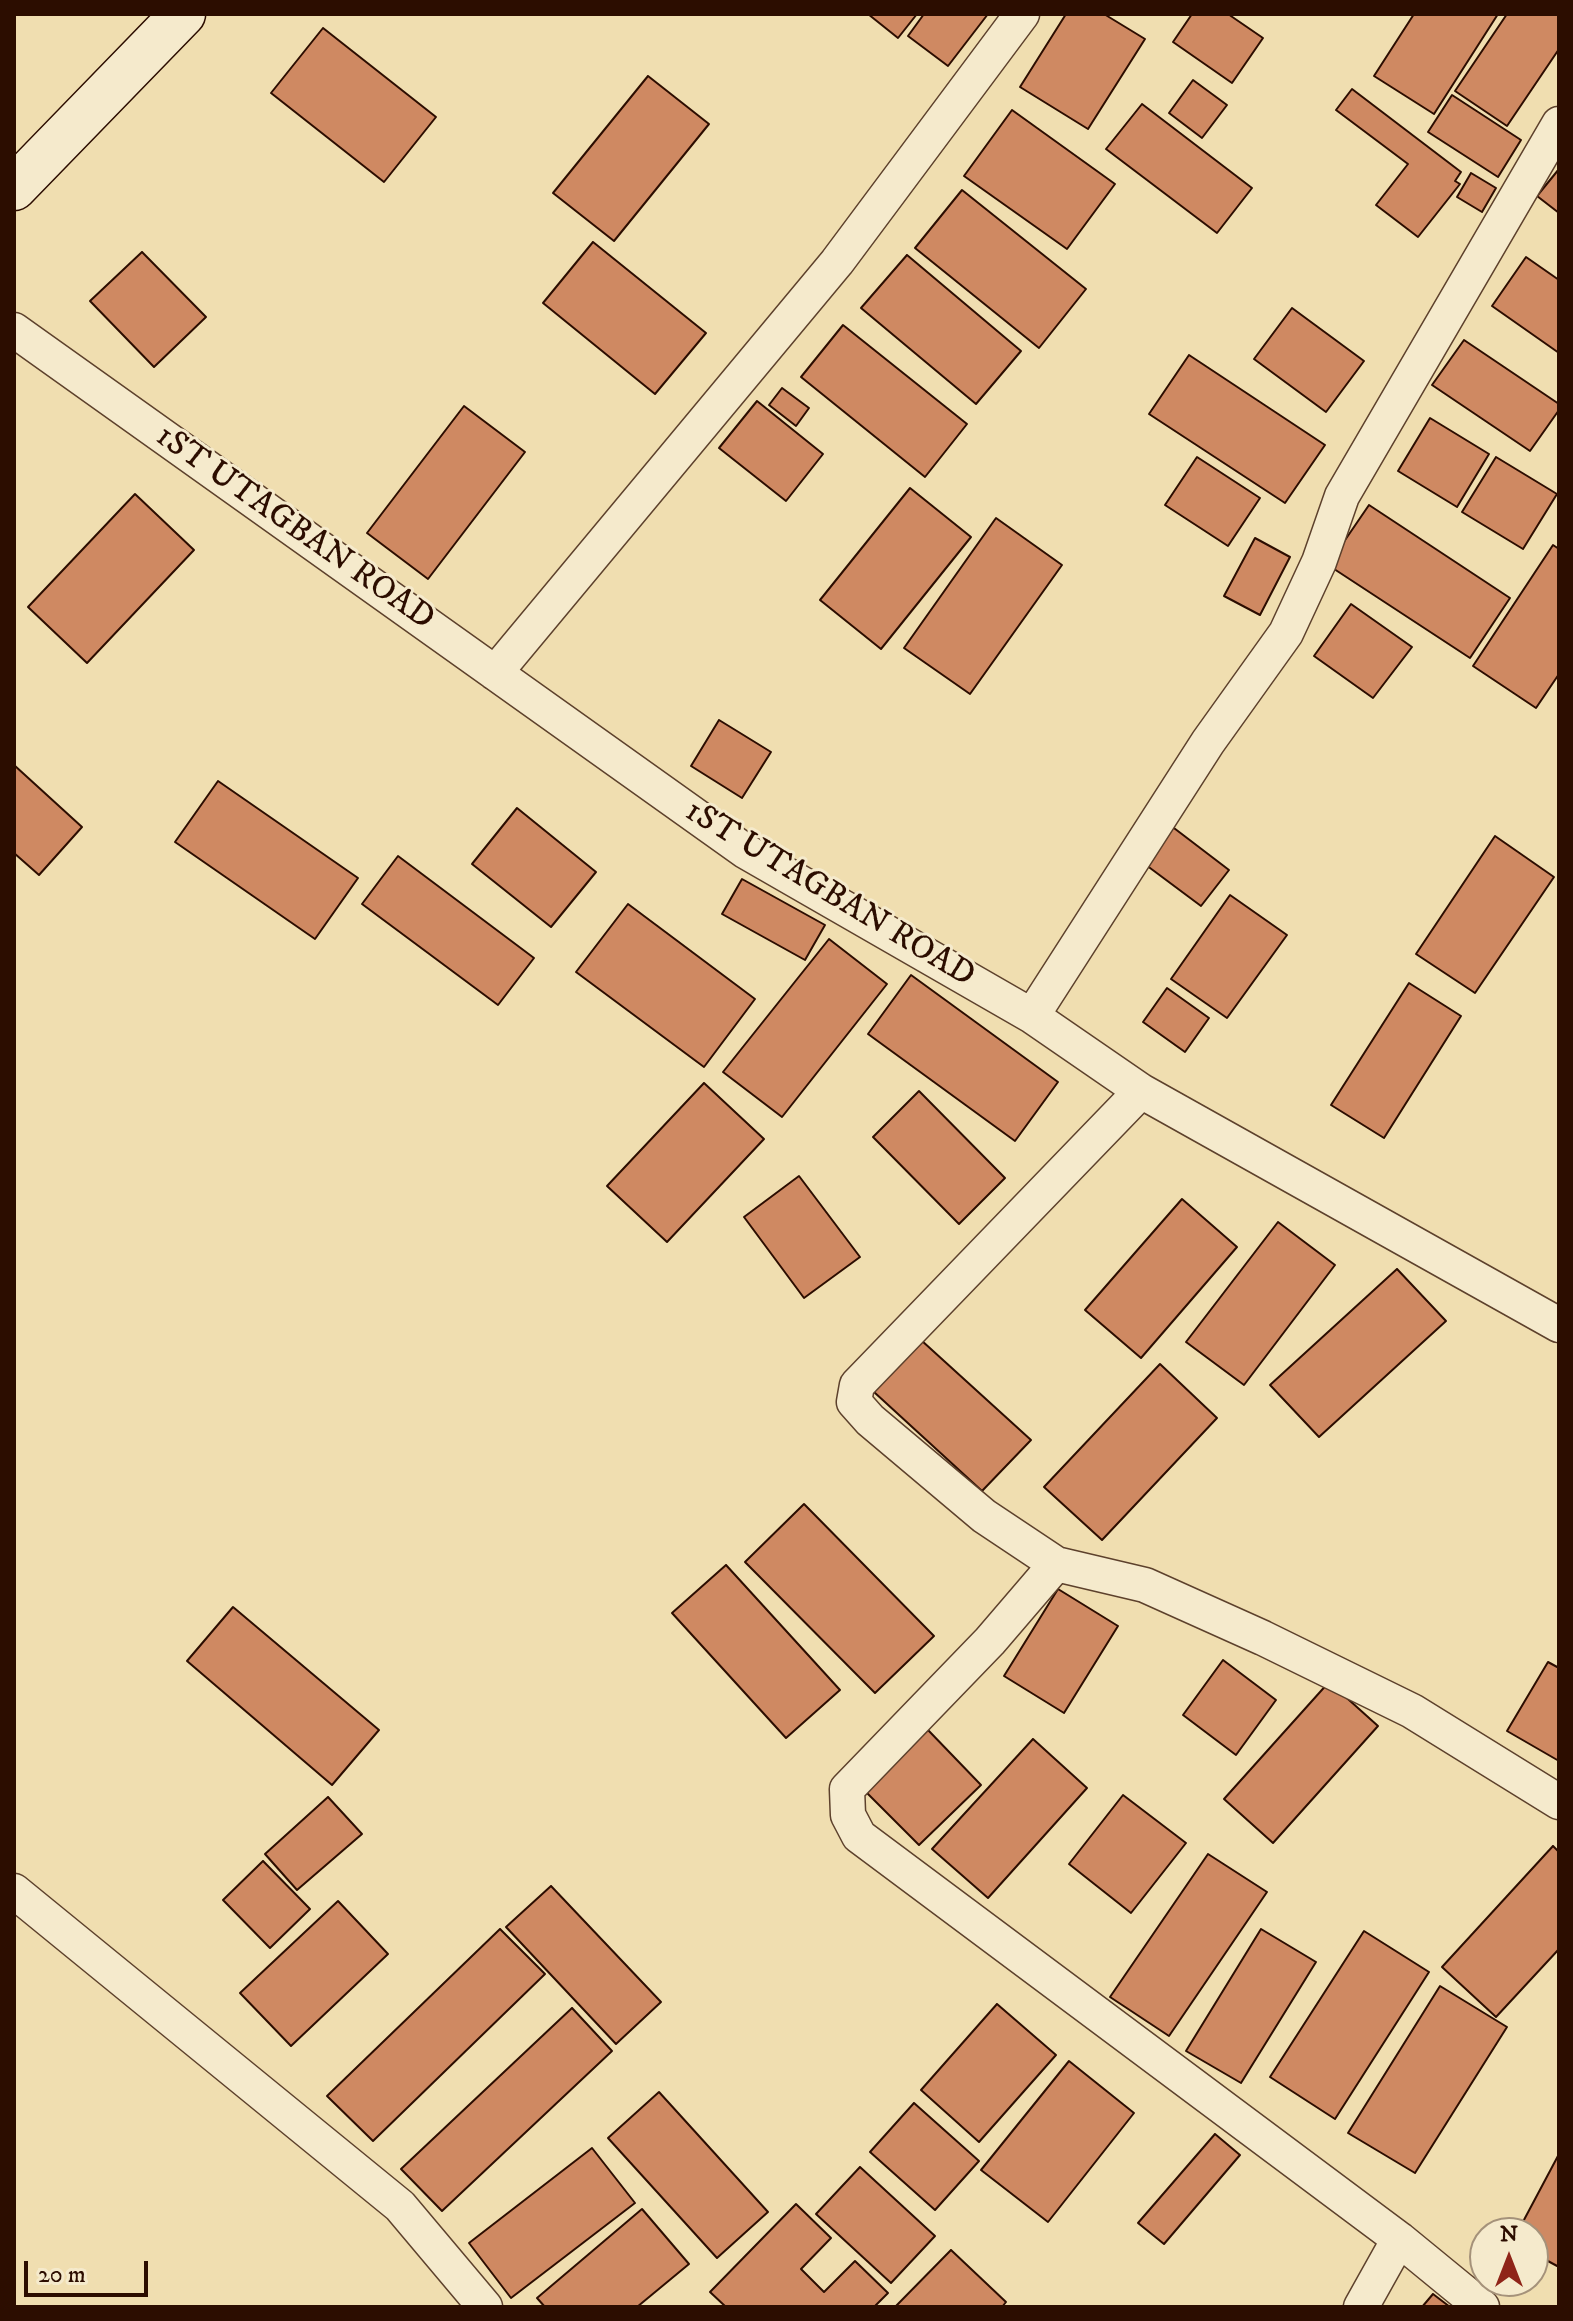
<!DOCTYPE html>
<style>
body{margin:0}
#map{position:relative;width:1573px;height:2321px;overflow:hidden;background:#f0deb0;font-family:"IM FELL DW Pica",serif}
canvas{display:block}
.frame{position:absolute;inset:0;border:16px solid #2c0d00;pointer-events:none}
.north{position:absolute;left:1469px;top:2217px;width:80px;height:80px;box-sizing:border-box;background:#f5eacc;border:2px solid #a5927a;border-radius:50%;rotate:0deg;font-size:22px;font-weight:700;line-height:32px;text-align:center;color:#2c0d00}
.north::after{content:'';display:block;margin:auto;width:28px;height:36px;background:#8f2418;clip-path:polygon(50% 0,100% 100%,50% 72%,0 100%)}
.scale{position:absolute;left:24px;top:2261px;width:124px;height:36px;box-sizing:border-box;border:4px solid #2c0d00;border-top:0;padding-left:10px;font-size:24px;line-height:28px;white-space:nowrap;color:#2c0d00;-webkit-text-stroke:6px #f5eacc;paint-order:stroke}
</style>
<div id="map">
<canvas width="1573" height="2321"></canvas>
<div class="frame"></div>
<div class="north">N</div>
<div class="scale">20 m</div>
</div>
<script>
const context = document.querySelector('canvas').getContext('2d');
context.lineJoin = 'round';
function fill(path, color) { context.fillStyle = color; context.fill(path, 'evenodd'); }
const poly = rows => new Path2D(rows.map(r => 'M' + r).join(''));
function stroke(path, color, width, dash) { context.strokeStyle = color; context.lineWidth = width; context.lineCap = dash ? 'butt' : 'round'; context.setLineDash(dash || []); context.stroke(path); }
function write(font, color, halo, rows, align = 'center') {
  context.font = font + ' "IM FELL DW Pica",serif'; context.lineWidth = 6; context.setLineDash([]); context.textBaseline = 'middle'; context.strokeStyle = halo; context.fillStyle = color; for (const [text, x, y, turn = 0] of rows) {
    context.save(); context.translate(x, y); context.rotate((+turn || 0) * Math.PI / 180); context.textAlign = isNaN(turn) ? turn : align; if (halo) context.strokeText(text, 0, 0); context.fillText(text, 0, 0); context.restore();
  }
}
const building = poly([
 [868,14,917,14,898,38,868,14],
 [924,14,988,14,948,66,908,36,924,14],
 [1066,14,1104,14,1145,39,1088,129,1020,87,1066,14],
 [1192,14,1228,14,1263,38,1232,83,1173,42,1192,14],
 [1414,14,1498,14,1434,114,1374,76,1414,14],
 [1507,14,1559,14,1559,49,1507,126,1455,91,1507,14],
 [323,28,436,117,384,182,271,93,323,28],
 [648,76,709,124,614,241,553,193,648,76],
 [1193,80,1227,105,1202,138,1169,113,1193,80],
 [1352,89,1461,172,1455,181,1460,184,1418,237,1376,205,1408,164,1336,110,1352,89],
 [1452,95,1521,140,1498,177,1428,132,1452,95],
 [1142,104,1252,188,1217,233,1106,149,1142,104],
 [1012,110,1115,184,1067,249,964,176,1012,110],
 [1559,169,1559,213,1537,196,1559,169],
 [1471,173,1496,188,1482,212,1457,197,1471,173],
 [962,190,1086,289,1039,348,915,248,962,190],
 [593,242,706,333,655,394,543,303,593,242],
 [142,252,206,317,154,367,90,301,142,252],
 [907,255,1021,351,976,404,861,308,907,255],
 [1526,257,1559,280,1559,353,1492,306,1526,257],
 [1292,308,1364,361,1326,412,1254,359,1292,308],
 [843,325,967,424,925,477,801,377,843,325],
 [1464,340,1559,404,1559,410,1530,451,1432,385,1464,340],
 [1189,355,1325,445,1285,503,1149,414,1189,355],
 [782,388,809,408,796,426,769,405,782,388],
 [757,401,823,454,786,501,719,448,757,401],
 [464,406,525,452,428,579,367,533,464,406],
 [1430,418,1489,454,1457,507,1398,471,1430,418],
 [1197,457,1260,498,1228,546,1165,505,1197,457],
 [1496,457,1557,494,1523,549,1462,512,1496,457],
 [910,488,971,537,881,649,820,600,910,488],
 [135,494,194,550,87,663,28,607,135,494],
 [1369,505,1510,598,1470,658,1328,565,1369,505],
 [996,518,1062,565,970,694,904,648,996,518],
 [1255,538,1290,557,1260,615,1224,596,1255,538],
 [1553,545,1559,549,1559,674,1536,708,1473,666,1553,545],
 [1351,604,1412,647,1373,698,1314,656,1351,604],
 [719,720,771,752,742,798,691,766,719,720],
 [14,765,82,827,39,875,14,853,14,765],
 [218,781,358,878,315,939,175,842,218,781],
 [517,808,596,872,551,927,472,864,517,808],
 [1170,825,1229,870,1201,906,1142,862,1170,825],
 [1495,836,1554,877,1475,993,1416,954,1495,836],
 [398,856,534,958,498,1005,362,904,398,856],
 [742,879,825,925,805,960,722,914,742,879],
 [1230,895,1287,935,1227,1018,1171,979,1230,895],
 [628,904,755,999,704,1067,576,972,628,904],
 [829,939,887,984,782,1117,723,1072,829,939],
 [911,975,1058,1082,1015,1141,868,1034,911,975],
 [1409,983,1461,1016,1384,1138,1331,1105,1409,983],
 [1167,988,1209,1018,1185,1052,1143,1022,1167,988],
 [704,1083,764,1139,667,1242,607,1186,704,1083],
 [919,1091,1005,1178,959,1224,873,1137,919,1091],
 [799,1176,860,1257,804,1298,744,1217,799,1176],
 [1182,1199,1237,1247,1141,1358,1085,1310,1182,1199],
 [1278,1222,1335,1265,1244,1385,1186,1342,1278,1222],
 [1397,1269,1446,1321,1319,1437,1270,1385,1397,1269],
 [910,1330,1031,1440,982,1491,862,1381,910,1330],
 [1160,1364,1217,1418,1102,1540,1044,1487,1160,1364],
 [804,1504,934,1636,875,1693,745,1562,804,1504],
 [726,1565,840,1690,786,1738,672,1613,726,1565],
 [1058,1589,1118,1626,1064,1713,1004,1676,1058,1589],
 [233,1607,379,1730,332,1785,187,1661,233,1607],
 [1223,1660,1276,1700,1236,1755,1183,1715,1223,1660],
 [1548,1662,1559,1668,1559,1761,1507,1731,1548,1662],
 [1329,1682,1378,1726,1273,1843,1224,1799,1329,1682],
 [928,1730,981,1785,919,1845,865,1791,928,1730],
 [1033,1739,1087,1788,988,1898,932,1849,1033,1739],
 [1123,1795,1186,1843,1131,1913,1069,1864,1123,1795],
 [328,1797,362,1834,297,1890,265,1854,328,1797],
 [1553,1846,1559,1852,1559,1949,1496,2017,1442,1967,1553,1846],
 [1208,1854,1267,1892,1169,2036,1110,1997,1208,1854],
 [263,1861,310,1909,270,1948,223,1900,263,1861],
 [551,1886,661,2002,616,2044,506,1927,551,1886],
 [338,1901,388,1954,291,2046,240,1993,338,1901],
 [500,1929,545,1974,373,2141,327,2096,500,1929],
 [1261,1929,1316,1962,1241,2083,1186,2051,1261,1929],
 [1364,1931,1429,1972,1335,2119,1270,2077,1364,1931],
 [1440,1986,1507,2027,1415,2173,1348,2133,1440,1986],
 [997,2004,1056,2055,979,2142,921,2090,997,2004],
 [572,2008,612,2051,442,2211,401,2169,572,2008],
 [1069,2061,1134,2113,1048,2222,981,2170,1069,2061],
 [659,2092,768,2212,717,2258,608,2138,659,2092],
 [914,2103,979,2161,935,2210,870,2152,914,2103],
 [1215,2134,1240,2155,1164,2244,1138,2223,1215,2134],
 [592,2148,635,2203,511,2298,469,2243,592,2148],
 [1559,2154,1559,2267,1533,2253,1533,2233,1517,2233,1559,2154],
 [860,2167,935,2236,891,2283,816,2214,860,2167],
 [796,2204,831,2238,801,2269,824,2292,855,2261,888,2293,874,2307,726,2307,710,2292,796,2204],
 [642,2209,689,2264,637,2307,545,2307,537,2298,642,2209],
 [951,2250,1006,2302,1002,2307,895,2307,951,2250],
 [1433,2294,1450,2307,1422,2307,1433,2294]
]);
const street = poly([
 [14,330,745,851,1032,1016,1141,1091,1559,1325],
 [495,673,837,262,1022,14],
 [1032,1016,1208,742,1286,633,1319,562,1342,496,1559,124],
 [1141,1091,857,1385,854,1402,870,1420,984,1516,1056,1564,1145,1585,1263,1638,1412,1711,1559,1802],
 [1056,1564,990,1641,847,1789,848,1815,859,1836,1399,2239,1482,2307],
 [14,1891,400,2206,485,2307],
 [1361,2307,1399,2239]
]);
const secondary = poly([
 [14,188,183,14]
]);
const streetNames = [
 ["1ST UTAGBAN ROAD",294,529,35],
 ["1ST UTAGBAN ROAD",829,895,31]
];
fill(building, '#cf8962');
stroke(building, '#2c0d00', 2);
stroke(street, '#5d412c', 37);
stroke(secondary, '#2c0d00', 47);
stroke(street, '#f5eacc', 34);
stroke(secondary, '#f5eacc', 44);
write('34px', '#2c0d00', '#f5eacc', streetNames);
</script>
